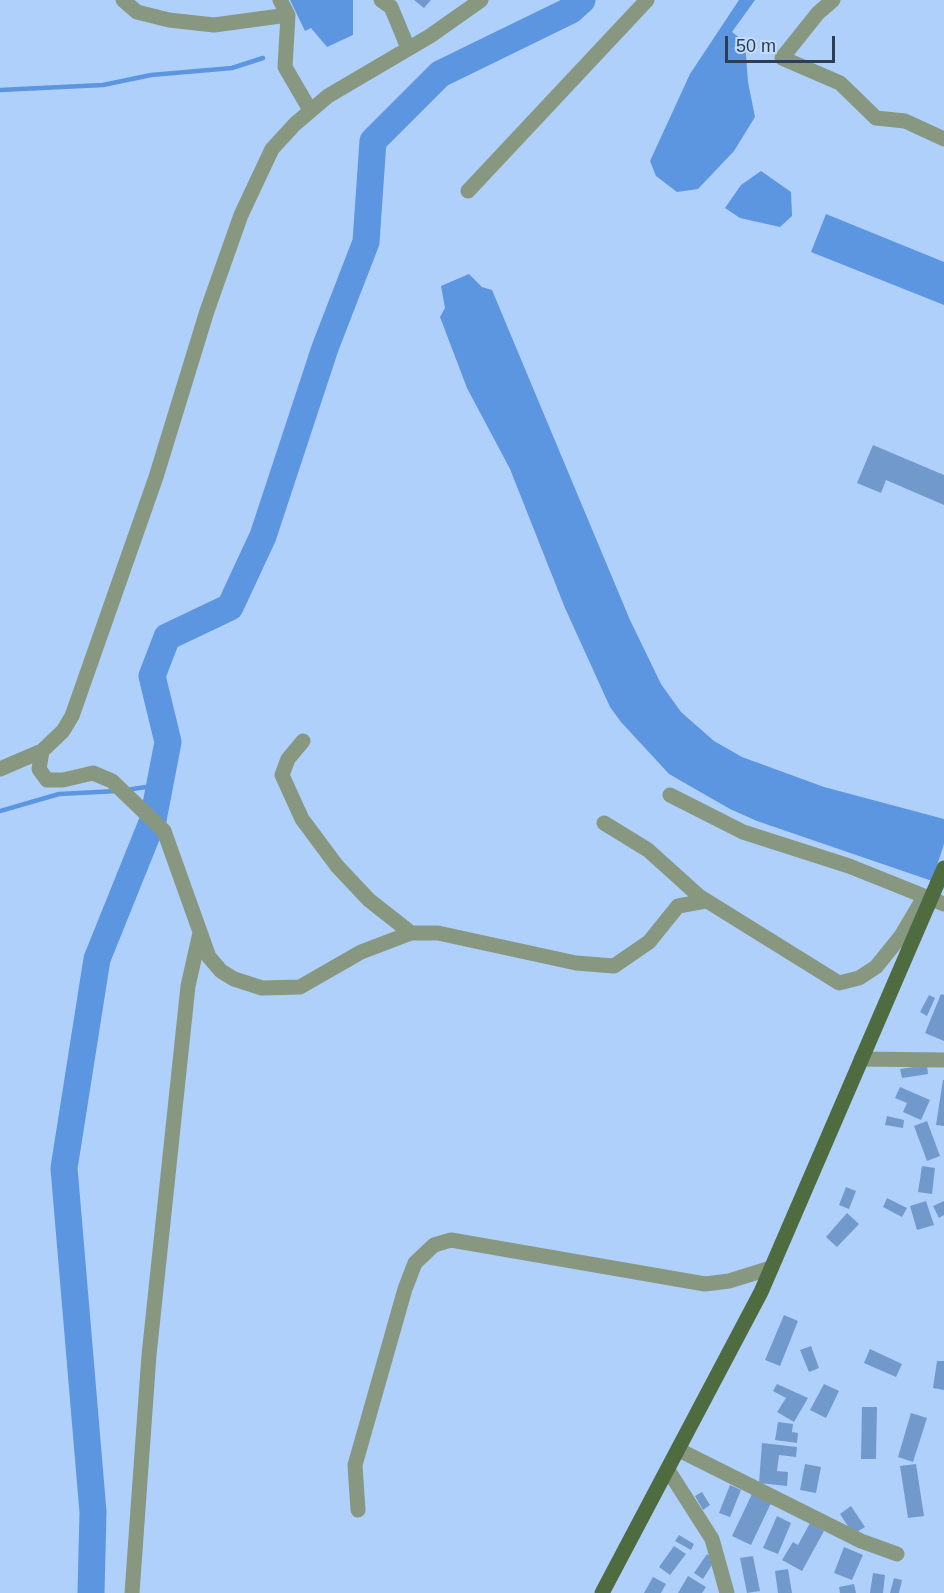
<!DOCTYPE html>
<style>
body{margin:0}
#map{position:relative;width:944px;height:1593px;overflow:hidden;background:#afd0fb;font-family:Arial,sans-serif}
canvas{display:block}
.scale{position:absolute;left:725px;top:36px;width:110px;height:27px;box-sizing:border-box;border:3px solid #2d3e54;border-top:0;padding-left:8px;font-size:18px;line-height:21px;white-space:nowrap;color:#2d3e54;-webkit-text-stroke:4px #c4ddfe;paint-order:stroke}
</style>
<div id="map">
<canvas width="944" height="1593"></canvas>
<div class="scale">50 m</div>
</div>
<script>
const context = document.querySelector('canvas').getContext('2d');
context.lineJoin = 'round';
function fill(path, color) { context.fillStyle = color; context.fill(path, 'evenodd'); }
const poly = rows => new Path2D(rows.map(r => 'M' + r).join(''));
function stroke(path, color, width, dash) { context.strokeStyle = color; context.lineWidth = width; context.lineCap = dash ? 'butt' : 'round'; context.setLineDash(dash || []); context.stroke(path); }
const water = poly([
 [290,0,353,0,353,35,327,47,311,28,305,31],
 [739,0,755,0,732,32,745,42,748,82,755,117,734,151,698,189,677,192,656,176,650,161,690,74],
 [761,171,791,192,792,216,780,227,740,218,725,208,741,185],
 [826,214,944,262,944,305,811,252],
 [469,274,482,287,492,290,630,620,661,684,681,712,714,741,742,757,824,787,944,819,944,844,932,881,757,821,730,809,669,774,621,722,610,707,565,608,510,469,467,388,440,317,445,308,441,286]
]);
const stream = poly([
 [0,90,103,85,151,75,232,68,263,58],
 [126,790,159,785],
 [0,811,59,794,118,791]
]);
const river = poly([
 [91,1593,93,1512,64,1168,97,959,153,820,168,742,152,676,167,637,230,607,263,536,325,348,366,242,373,141,440,74,571,10,582,0]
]);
const building = poly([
 [414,0,431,0,424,8],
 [873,445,944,475,944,505,886,480,881,493,857,483],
 [941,994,944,995,944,1041,925,1033],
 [929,995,935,998,927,1016,920,1012],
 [927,1065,928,1074,902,1078,900,1069],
 [943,1080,944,1080,944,1126,936,1125],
 [900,1087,930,1100,921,1120,903,1112,907,1103,895,1098],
 [887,1116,904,1120,903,1128,885,1125],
 [927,1121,940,1156,927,1161,914,1126],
 [922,1166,935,1168,932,1194,918,1192],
 [846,1187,856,1191,849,1209,839,1205],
 [887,1198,907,1208,902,1217,883,1207],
 [926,1201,934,1225,917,1230,910,1206],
 [944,1201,944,1215,939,1218,933,1206],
 [847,1213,859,1224,837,1247,826,1237],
 [784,1315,798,1321,780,1366,765,1360],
 [811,1346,819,1368,809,1372,800,1350],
 [870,1349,902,1364,896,1377,864,1363],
 [937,1361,944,1361,944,1390,933,1388],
 [777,1384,808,1398,794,1422,777,1412,786,1398,773,1391],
 [824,1384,839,1391,826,1418,810,1410],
 [862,1407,877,1407,876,1459,861,1459],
 [911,1413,927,1418,913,1462,898,1457],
 [778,1422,793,1424,792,1432,798,1433,797,1443,775,1440],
 [762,1443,797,1447,796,1457,779,1455,777,1471,788,1472,787,1486,759,1483],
 [805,1464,821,1467,816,1493,800,1490],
 [916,1464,924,1516,908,1518,900,1466],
 [730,1485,741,1490,730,1517,719,1513],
 [702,1492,710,1505,703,1510,695,1496],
 [753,1492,772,1501,751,1545,732,1536],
 [851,1506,865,1527,853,1534,840,1514],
 [777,1516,791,1523,778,1554,763,1548],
 [810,1523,824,1531,802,1571,782,1560,793,1542,798,1545],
 [679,1535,694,1544,691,1550,675,1541],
 [674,1546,686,1554,670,1575,659,1567],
 [844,1547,863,1555,852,1580,834,1573],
 [707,1554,715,1560,703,1579,694,1573],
 [753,1556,760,1591,747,1593,740,1558],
 [788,1569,792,1593,778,1593,775,1571],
 [873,1573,885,1575,883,1593,870,1593],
 [688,1576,706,1587,702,1593,678,1593],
 [653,1577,666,1584,661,1593,644,1593],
 [894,1578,902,1580,899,1593,890,1593],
 [854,1584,856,1593,840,1593,839,1587]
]);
const minor = poly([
 [123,0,137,12,169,20,214,25,288,15],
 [280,0,288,15,285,67,310,110],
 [381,0,391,7,408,48],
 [833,0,818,13,782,58,840,83,876,118,905,121,944,139],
 [468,191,647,0],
 [303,741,288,759,282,775,302,819,337,866,369,900,411,933,438,933,576,963,614,966,649,942,678,906,706,901],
 [42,751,39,769,47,780,63,780,93,773,112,781,164,831,209,957,221,971,234,979,262,988,300,987,361,952,411,933],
 [0,769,42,751,63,731,72,716,156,477,207,311,241,215,272,149,295,124,328,96,430,36,481,0],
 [670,795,743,832,849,866,944,904],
 [604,823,648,850,699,896,839,983,859,978,876,967,901,936,924,897],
 [861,1059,944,1060],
 [679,1450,861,1541,897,1554],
 [668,1470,712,1539,727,1593],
 [358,1510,355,1465,405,1289,415,1263,434,1245,451,1240,705,1284,729,1281,771,1268],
 [132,1593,149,1355,188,986,200,933]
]);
const major = poly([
 [602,1593,761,1292,944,868]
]);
fill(water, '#5c96e0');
stroke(stream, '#5c96e0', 4.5);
stroke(river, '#5c96e0', 27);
fill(building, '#7299cc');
stroke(minor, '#889880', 15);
stroke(major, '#4f6b40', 15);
</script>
